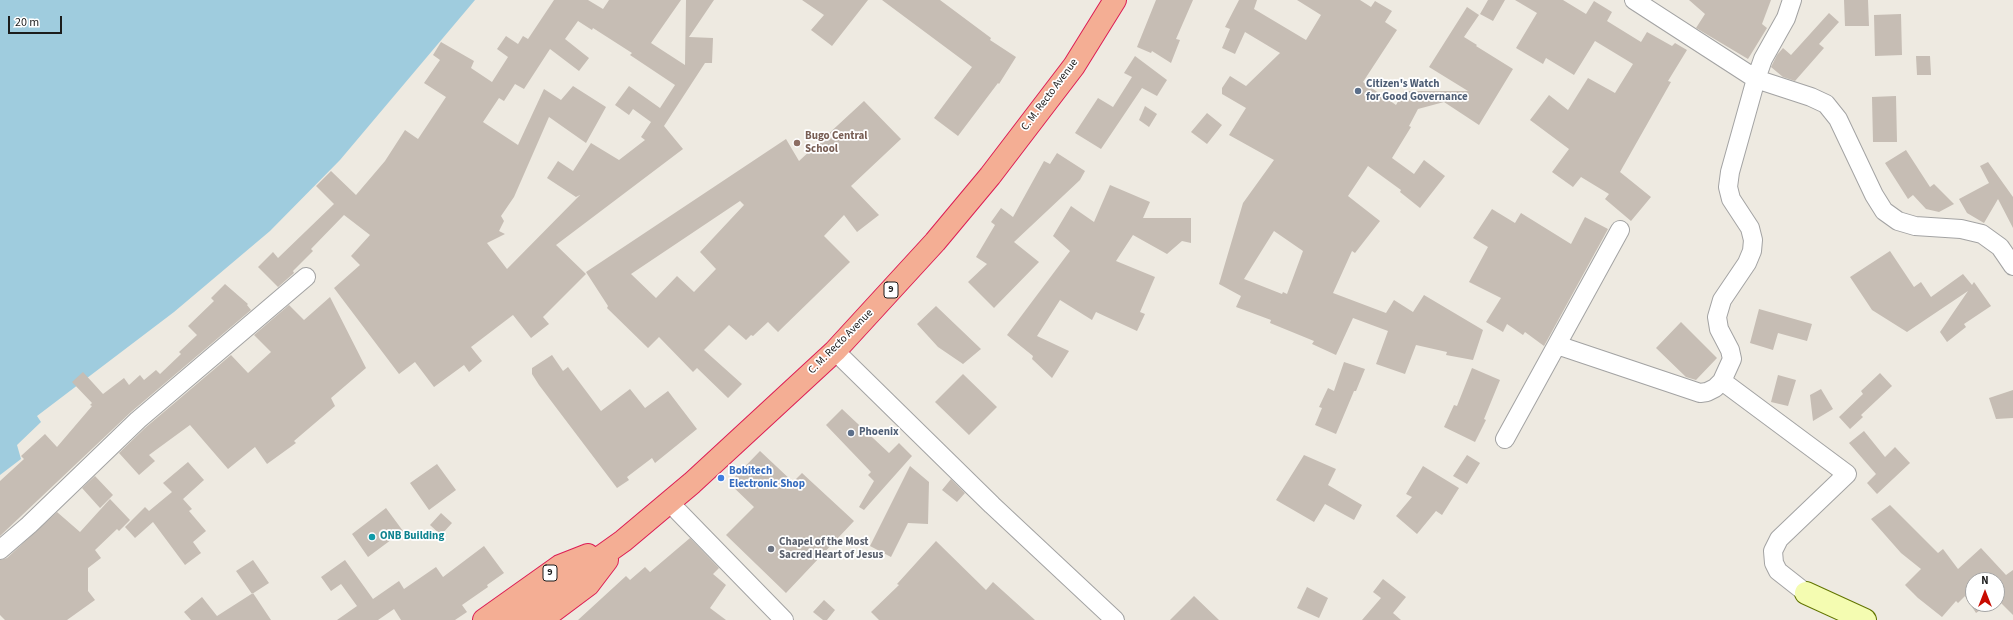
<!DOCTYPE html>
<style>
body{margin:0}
#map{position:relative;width:2013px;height:620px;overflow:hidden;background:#eeeae1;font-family:"Source Sans 3",sans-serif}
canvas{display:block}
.north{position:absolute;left:1965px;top:572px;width:40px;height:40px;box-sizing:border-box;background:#fff;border:1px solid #a4a4a4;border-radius:50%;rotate:0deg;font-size:11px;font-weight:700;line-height:16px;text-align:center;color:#1c1c1c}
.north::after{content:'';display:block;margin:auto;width:14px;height:18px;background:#c80b00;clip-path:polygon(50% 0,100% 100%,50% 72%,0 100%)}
.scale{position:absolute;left:8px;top:16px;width:54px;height:18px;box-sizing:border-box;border:2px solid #1c1c1c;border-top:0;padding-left:5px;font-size:12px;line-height:14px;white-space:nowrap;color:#1c1c1c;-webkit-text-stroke:3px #fff;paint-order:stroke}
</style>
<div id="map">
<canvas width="2013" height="620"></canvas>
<div class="north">N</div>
<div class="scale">20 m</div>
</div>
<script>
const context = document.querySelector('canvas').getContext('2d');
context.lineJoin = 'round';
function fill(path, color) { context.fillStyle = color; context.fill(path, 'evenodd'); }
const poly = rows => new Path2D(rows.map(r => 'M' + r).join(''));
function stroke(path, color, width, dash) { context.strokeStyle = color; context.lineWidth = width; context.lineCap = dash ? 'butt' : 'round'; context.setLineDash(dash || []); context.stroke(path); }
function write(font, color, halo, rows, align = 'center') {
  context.font = font + ' "Source Sans 3",sans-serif'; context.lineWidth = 3.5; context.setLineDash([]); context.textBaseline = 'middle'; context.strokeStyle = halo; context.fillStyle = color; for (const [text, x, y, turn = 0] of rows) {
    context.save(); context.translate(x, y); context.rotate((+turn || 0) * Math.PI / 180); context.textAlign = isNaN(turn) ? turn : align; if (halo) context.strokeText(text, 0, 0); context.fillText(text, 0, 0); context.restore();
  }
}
const water = poly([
 [0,0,475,0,340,160,270,231,174,312,37,416,41,422,17,445,21,459,0,475]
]);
const building = poly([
 [554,0,588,0,603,9,609,0,681,0,651,43,685,65,686,0,714,0,689,37,713,38,712,63,705,63,664,126,683,149,556,245,586,274,543,317,549,324,531,338,513,315,471,347,482,361,469,372,464,365,434,387,415,362,399,374,334,288,360,265,351,256,370,235,344,215,311,249,313,251,293,271,294,273,278,287,258,267,273,252,278,258,334,204,316,186,331,171,356,195,385,161,405,130,418,139,446,97,424,83,440,60,433,55,441,42,474,61,471,68,492,82,508,57,497,49,506,36,518,44,523,36,528,39],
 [578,21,592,30,593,28,632,53,630,55,675,85,660,108,629,86,615,105,629,115,633,109,651,122,641,137,645,140,619,160,591,143,573,171,558,161,547,178,576,197,580,195,507,269,487,243,505,234,499,231,504,221,501,216,514,197,549,117,586,143,606,107,573,86,561,100,544,89,518,145,483,122,499,98,504,101,515,84,524,89,550,49,579,71,589,58,565,39],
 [802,0,868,0,832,46,811,30,824,15],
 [882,0,940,0,991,38,990,40,1016,57,999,84,998,83,958,136,934,118,972,67],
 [1156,0,1193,0,1176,39,1180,40,1171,63,1152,51,1151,53,1137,47],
 [1239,0,1257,0,1254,9,1306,40,1321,15,1297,0,1360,0,1371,7,1375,1,1392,11,1385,22,1397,30,1363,82,1396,105,1404,91,1468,91,1429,67,1467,7,1479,15,1464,37,1477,45,1476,46,1513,69,1479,125,1444,102,1418,109,1409,126,1411,127,1392,158,1414,174,1424,160,1445,176,1420,208,1400,192,1401,190,1368,166,1348,196,1380,221,1355,253,1352,251,1333,293,1386,313,1394,300,1413,312,1424,295,1483,330,1473,360,1446,355,1447,352,1416,345,1405,374,1376,364,1388,331,1353,318,1336,355,1312,344,1314,341,1270,323,1271,320,1236,307,1241,296,1219,284,1243,203,1274,160,1229,135,1246,108,1222,94,1222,88,1230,76,1246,86,1280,53,1245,32,1235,54,1222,48,1230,29,1225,27],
 [1274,231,1303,251,1287,294,1283,292,1282,294,1244,279],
 [1488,0,1505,0,1493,21,1480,14],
 [1515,0,1563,0,1586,14,1594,1,1612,12,1607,21,1641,42,1647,32,1672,46,1675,43,1687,50,1668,81,1671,82,1620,172,1651,197,1631,221,1605,199,1609,194,1581,177,1573,187,1552,172,1569,149,1530,120,1549,95,1568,110,1588,78,1615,93,1633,64,1595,41,1574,75,1546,58,1543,64,1516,48,1537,13],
 [1689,0,1771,0,1762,24,1767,28,1748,59,1696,28,1705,14],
 [1844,0,1868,0,1869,26,1845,26],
 [1829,13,1839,22,1819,44,1824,48,1795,81,1783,77,1771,67,1777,55,1783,48,1791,55],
 [1901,14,1902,55,1875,56,1874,15],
 [1135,56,1167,80,1157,96,1142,88,1101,149,1075,133,1098,98,1113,107,1132,77,1124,73],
 [1916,56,1930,56,1931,75,1917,75],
 [1896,96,1897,142,1873,142,1872,97],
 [864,101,901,139,851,186,879,215,857,232,844,215,824,236,850,262,778,332,768,322,753,336,751,335,746,340,729,325,704,350,742,384,728,398,697,368,693,372,659,337,648,348,607,308,608,306,586,272,786,139,799,161],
 [740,201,744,205,700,252,716,269,694,292,677,276,656,298,631,274],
 [1145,106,1157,114,1149,127,1139,120],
 [1207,113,1222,125,1207,144,1191,132],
 [1906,150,1930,187,1934,184,1954,204,1939,212,1926,209,1913,195,1908,199,1885,163],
 [1057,153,1085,171,1080,180,1014,242,1039,262,994,308,968,282,987,264,976,257,995,225,991,222,1001,208,1013,217,1044,161,1050,164],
 [1988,162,2013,197,2013,228,1998,199,1984,223,1967,213,1959,199,1989,183,1980,166],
 [1110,185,1150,202,1143,218,1191,218,1191,243,1182,241,1167,254,1133,235,1116,261,1155,277,1140,312,1145,314,1137,331,1096,312,1092,320,1060,300,1037,336,1069,351,1052,378,1032,359,1033,356,1007,335,1070,251,1053,236,1071,206,1094,222],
 [1492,209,1515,223,1521,213,1571,244,1585,217,1608,229,1544,346,1525,332,1523,335,1507,324,1503,332,1486,322,1501,298,1469,282,1488,247,1473,238],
 [1890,251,1914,287,1921,282,1931,297,1963,274,1972,285,1974,282,1991,306,1964,324,1966,327,1947,342,1940,332,1968,291,1907,332,1872,310,1850,277],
 [225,284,248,304,247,305,251,310,131,412,0,536,0,481,24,459,21,456,45,434,57,447,92,406,90,405,92,403,72,382,83,372,103,394,124,378,129,385,140,375,144,380,156,370,160,374,181,354,179,352,197,335,188,326,214,301,211,298],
 [330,297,366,368,331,398,335,406,294,441,296,443,267,464,255,447,228,469,190,425,149,455,155,461,139,475,119,453,145,428,231,355,248,373,271,352,254,335,289,305,304,320],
 [936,306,981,349,963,364,938,347,917,324],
 [1759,309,1812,324,1807,341,1778,333,1773,350,1750,343],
 [1681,322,1717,358,1696,380,1686,377,1656,348],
 [552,355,563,371,568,367,601,411,630,389,645,408,668,391,697,429,655,463,652,458,627,477,629,480,617,488,539,385,532,374,532,368],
 [1344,362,1365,369,1356,391,1354,391,1336,434,1315,425,1322,408,1319,407,1328,388,1334,391],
 [1472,368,1500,380,1484,419,1486,420,1475,442,1444,427,1454,405,1457,406],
 [1880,373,1892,386,1861,415,1863,417,1850,429,1839,417,1863,394,1861,391],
 [963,374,997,407,969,435,935,402],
 [1778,375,1796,380,1788,406,1771,402],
 [1821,389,1833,409,1813,421,1810,395],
 [2013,390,2013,418,1996,419,1989,398],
 [842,409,889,453,899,443,912,456,864,510,859,507,874,481,868,475,871,472,826,425],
 [1864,431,1885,457,1895,447,1910,463,1877,494,1867,483,1876,474,1849,443],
 [760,451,793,482,802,473,854,521,786,593,726,535,754,507,729,483],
 [1304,455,1336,469,1328,485,1362,505,1354,520,1325,504,1314,522,1276,500],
 [1467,455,1480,463,1467,484,1453,476],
 [188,462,204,480,183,499,192,509,189,511,206,531,193,542,201,553,185,565,153,522,135,538,125,527,145,507,149,511,172,492,163,483],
 [437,464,456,490,429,510,410,483],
 [910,466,929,482,928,524,908,523,891,557,870,546],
 [1423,466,1459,488,1442,515,1436,511,1417,534,1396,516,1412,497,1406,494],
 [95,476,113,495,100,508,82,488],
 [951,479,965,493,957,502,942,490],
 [110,499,130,520,119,531,117,529,95,550,101,558,88,568,88,591,95,600,67,620,5,620,0,615,0,560,7,558,57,512,80,532],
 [1890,505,1938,553,1943,549,1958,569,1981,548,2006,575,2013,570,2013,615,1997,599,1997,580,1973,580,1973,604,1989,604,1976,613,1965,596,1958,603,1956,601,1942,617,1918,598,1905,585,1921,569,1901,553,1871,519],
 [386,508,403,531,368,557,352,534],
 [441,513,452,523,441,535,430,525],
 [690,538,719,568,713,574,726,585,710,608,726,620,578,620,626,576,630,580,645,567,650,572],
 [936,541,986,590,993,582,1035,620,879,620,871,612,899,585,897,584],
 [484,546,504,573,487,585,488,587,462,605,467,612,455,620,401,620,394,609,378,620,337,620,357,606,341,584,331,591,321,577,345,560,373,599,399,581,404,589,436,567,443,577],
 [253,560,269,583,252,594,236,571],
 [1383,579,1406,597,1393,613,1401,620,1362,620,1381,598,1373,592],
 [1307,587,1328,598,1319,618,1297,608],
 [253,593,271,620,191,620,184,612,202,597,217,616],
 [1194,596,1219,620,1170,620],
 [824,600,835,610,827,620,823,620,813,612]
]);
const minor = poly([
 [1634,0,1756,79,1811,97,1826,104,1838,119,1874,195,1884,211,1898,221,1915,226,1961,229,1982,234,2000,247,2013,266],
 [1557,345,1700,393,1707,392,1715,388,1722,381,1732,359,1730,350,1719,329,1717,317,1722,300,1747,263,1752,251,1753,240,1750,228,1731,199,1728,187,1730,172,1756,79,1763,59,1786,18,1792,0],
 [835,351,992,505,1115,620],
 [1722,381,1847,474,1779,539,1773,551,1774,563,1778,571,1806,593],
 [1505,439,1620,230],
 [669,502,784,620],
 [0,550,29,525,138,420,306,277]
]);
const secondary = poly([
 [1806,593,1865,620]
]);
const trunk = poly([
 [484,620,560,566,588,555],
 [512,620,623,541,692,483,835,351,935,242,990,176,1074,66,1115,0],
 [541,620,588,585,607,560]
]);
const markers = [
 [1358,91,4,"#5c6f8a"],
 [797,143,4,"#8d6e63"],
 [851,433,4,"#5c6f8a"],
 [721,478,4,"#3f7fe0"],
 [372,537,4,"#0f9aa8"],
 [771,549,4,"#6b7280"]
];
const shields = [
 [891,290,14],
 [550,573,14]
];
const shieldNames = [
 ["9",891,290],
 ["9",550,573]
];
const serviceNames = [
 ["Citizen's Watch",1366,85],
 ["for Good Governance",1366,98],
 ["Phoenix",859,433]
];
const streetNames = [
 ["C. M. Recto Avenue",1050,95,-53],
 ["C. M. Recto Avenue",841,342,-45]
];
const educationNames = [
 ["Bugo Central",805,137],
 ["School",805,150]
];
const shopNames = [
 ["Bobitech",729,472],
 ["Electronic Shop",729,485]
];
const cultureNames = [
 ["ONB Building",380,537]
];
const worshipNames = [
 ["Chapel of the Most",779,543],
 ["Sacred Heart of Jesus",779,556]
];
fill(water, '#9fccde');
fill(building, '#c6bdb4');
stroke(minor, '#a3a3a3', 20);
stroke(secondary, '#627500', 24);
stroke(trunk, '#dd1d54', 24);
stroke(minor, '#fff', 18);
stroke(secondary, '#f4fcb1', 22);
stroke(trunk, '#f4ae94', 22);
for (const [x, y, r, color] of markers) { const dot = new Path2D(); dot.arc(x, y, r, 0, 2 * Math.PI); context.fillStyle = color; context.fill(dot); stroke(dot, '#fff', 1.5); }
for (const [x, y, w] of shields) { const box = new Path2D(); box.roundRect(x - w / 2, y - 8, w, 16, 3); context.fillStyle = '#fff'; context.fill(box); stroke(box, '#1c1c1c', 1); }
write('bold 10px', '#1c1c1c', null, shieldNames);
write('bold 11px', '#4e5e75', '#fff', serviceNames, 'left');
write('11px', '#1c1c1c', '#fff', streetNames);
write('bold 11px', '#785e54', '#fff', educationNames, 'left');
write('bold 11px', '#366cbe', '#fff', shopNames, 'left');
write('bold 11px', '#0d838f', '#fff', cultureNames, 'left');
write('bold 11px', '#5b616d', '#fff', worshipNames, 'left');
</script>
